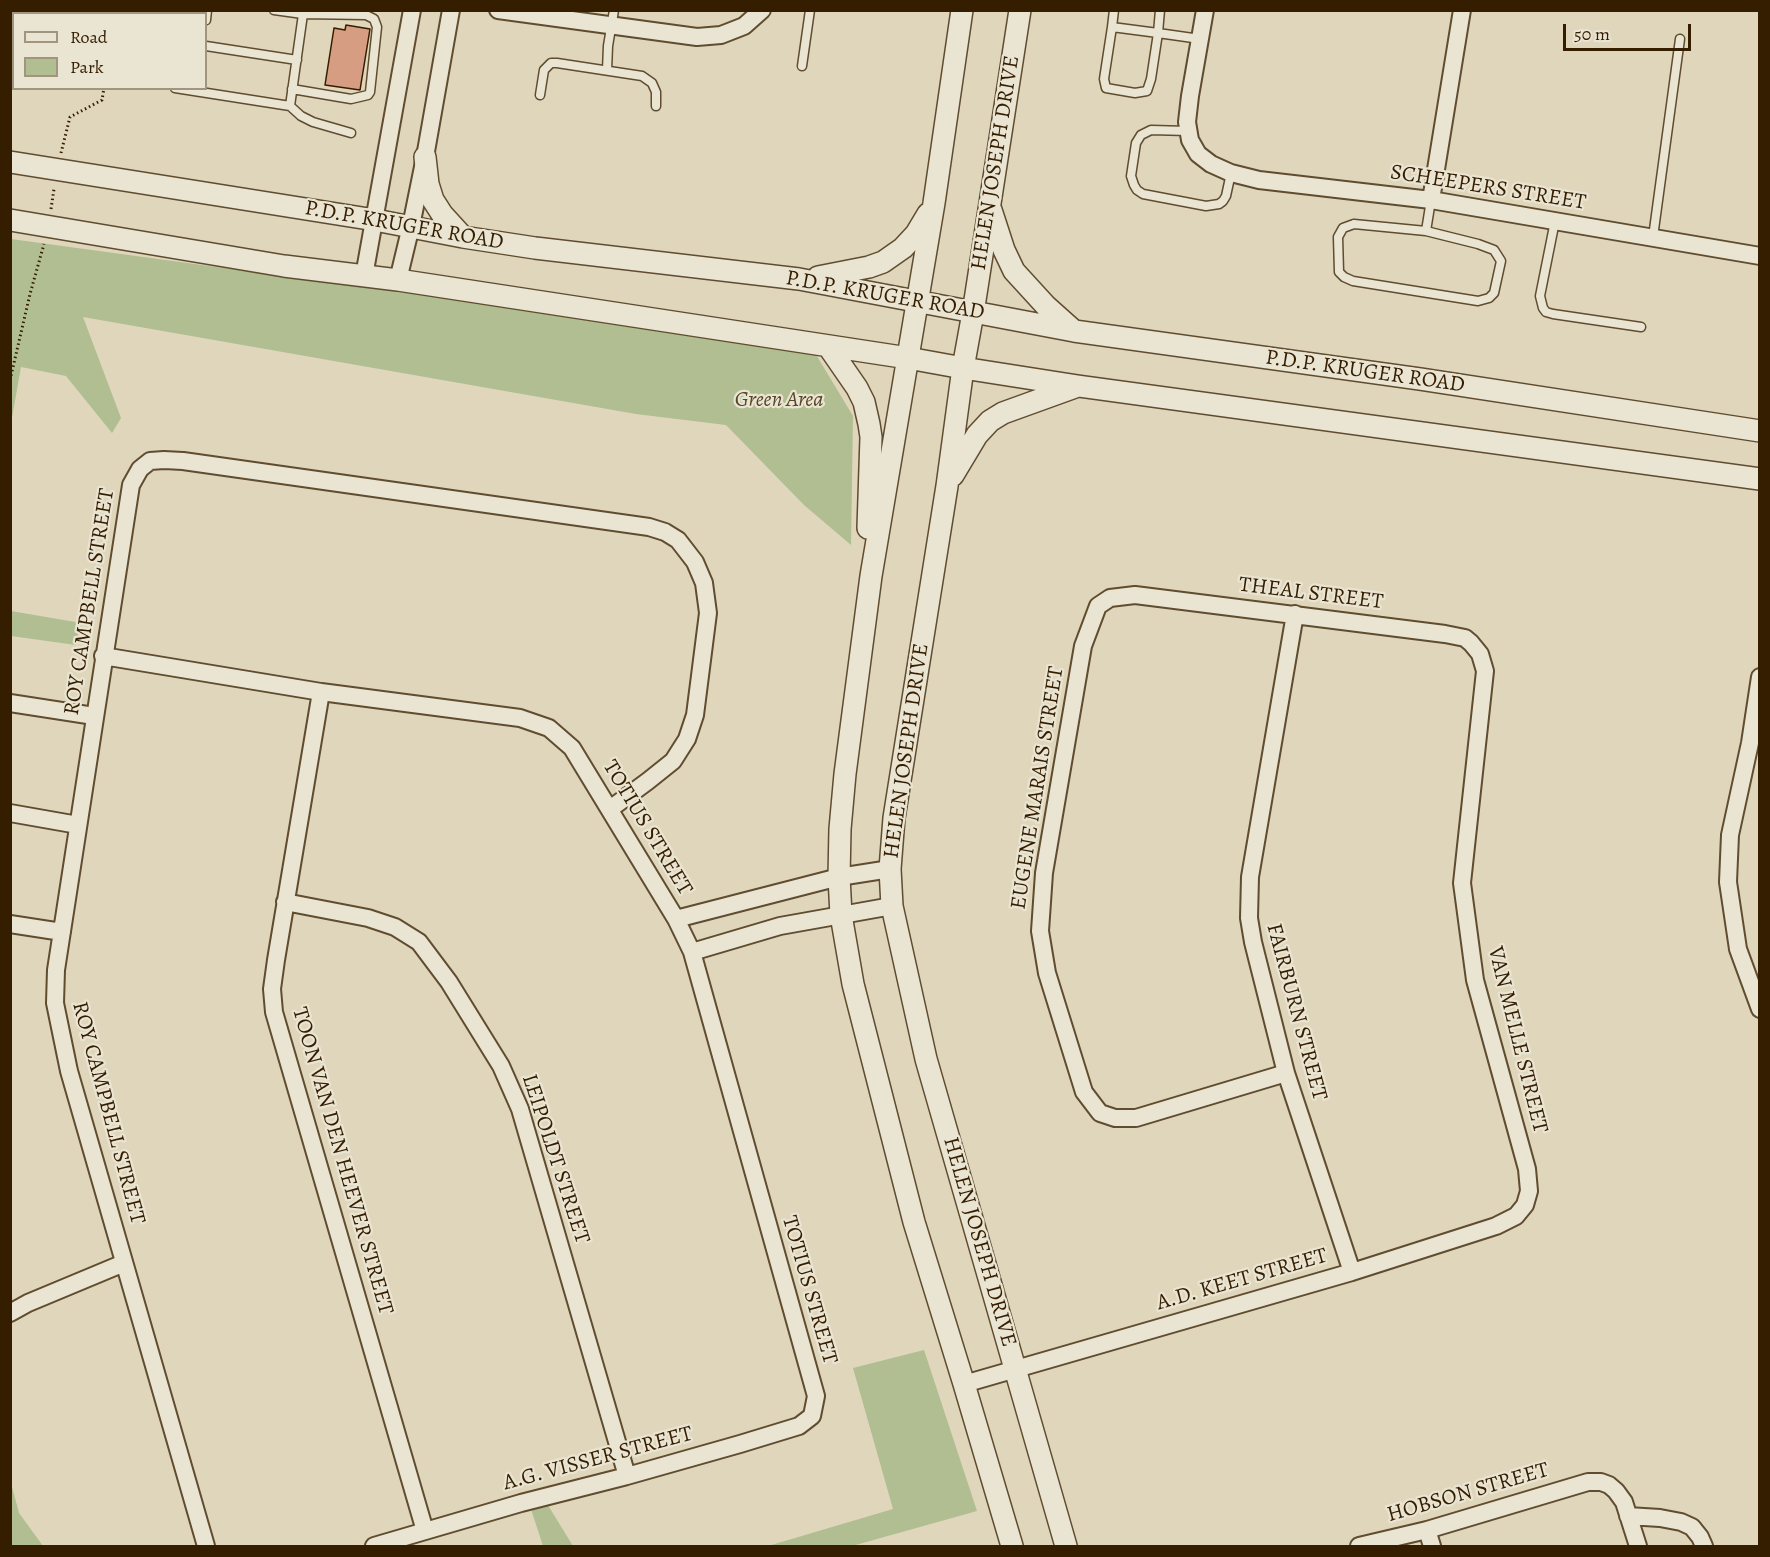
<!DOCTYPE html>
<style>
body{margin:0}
#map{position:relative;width:1770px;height:1557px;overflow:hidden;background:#dfd6bb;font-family:Alegreya,serif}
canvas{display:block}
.frame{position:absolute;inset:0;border:12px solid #351e00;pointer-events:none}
.legend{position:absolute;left:12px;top:12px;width:195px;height:78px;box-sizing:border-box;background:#eae4d3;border:2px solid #a2957f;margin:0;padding:8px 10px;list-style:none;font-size:18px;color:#351e00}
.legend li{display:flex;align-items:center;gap:12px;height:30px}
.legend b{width:30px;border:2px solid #a2957f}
.scale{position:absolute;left:1563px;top:24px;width:128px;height:27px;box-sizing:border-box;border:3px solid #351e00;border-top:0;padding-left:8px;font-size:18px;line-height:21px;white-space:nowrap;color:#351e00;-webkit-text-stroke:4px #eae4d3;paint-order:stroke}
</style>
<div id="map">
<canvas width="1770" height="1557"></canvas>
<div class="frame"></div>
<ul class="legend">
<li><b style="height:8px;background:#eae4d3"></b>Road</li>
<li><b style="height:16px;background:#b0be92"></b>Park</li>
</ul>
<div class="scale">50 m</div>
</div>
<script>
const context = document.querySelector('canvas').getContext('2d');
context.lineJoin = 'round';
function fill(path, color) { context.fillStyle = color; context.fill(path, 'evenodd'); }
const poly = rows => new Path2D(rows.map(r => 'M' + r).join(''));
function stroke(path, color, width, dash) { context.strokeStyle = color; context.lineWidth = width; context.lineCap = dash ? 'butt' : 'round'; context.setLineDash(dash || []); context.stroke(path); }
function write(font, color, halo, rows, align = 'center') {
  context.font = font + ' Alegreya,serif'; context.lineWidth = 4.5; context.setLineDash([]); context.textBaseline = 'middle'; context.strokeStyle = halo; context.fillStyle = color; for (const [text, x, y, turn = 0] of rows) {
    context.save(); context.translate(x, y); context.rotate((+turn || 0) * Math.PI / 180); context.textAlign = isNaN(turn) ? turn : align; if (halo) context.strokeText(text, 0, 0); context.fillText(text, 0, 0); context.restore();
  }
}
const green = poly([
 [11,239,812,348,853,416,851,545,804,505,726,425,636,414,83,317,121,418,112,433,66,376,21,367,11,423],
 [11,611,81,623,76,645,11,636],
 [924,1350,977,1511,852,1546,768,1546,893,1509,853,1368],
 [11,1483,19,1513,43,1546,11,1546],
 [546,1502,573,1546,543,1546,530,1506]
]);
const building = poly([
 [346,25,370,29,360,90,325,85,334,28,345,30,346,25]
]);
const path = poly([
 [116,14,117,10],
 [61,153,70,117,102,100,104,88],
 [51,209,54,189],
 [10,380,30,294,44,244]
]);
const service = poly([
 [274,10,303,14,366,15,374,19,377,27,370,92,368,95,351,99,292,89],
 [1160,10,1158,33,1151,79,1147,91,1135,93,1106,88,1104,79,1112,27,1158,33,1200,39],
 [31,14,32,10],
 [10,16,14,16],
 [206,20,207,10],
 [1112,27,1114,10],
 [206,46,297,60],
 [10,64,14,64],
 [802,66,810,10],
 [607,70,608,46,614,10],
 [175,88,290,106,301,116,313,122,351,133],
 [540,95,544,70,551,63,557,63,642,76,652,83,656,92,656,106],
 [290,106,303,14],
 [1188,131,1151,130,1141,135,1136,143,1131,176,1134,185,1137,190,1143,194,1206,206,1219,204,1223,201,1226,196,1231,173],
 [1555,221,1540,296,1543,308,1546,312,1553,314,1641,327],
 [1354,224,1426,231,1478,244,1494,250,1501,261,1494,293,1489,298,1478,301,1353,281,1344,277,1339,272,1338,237,1343,228,1354,224],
 [1426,231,1431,200],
 [1653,237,1680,39]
]);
const minor = poly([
 [498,10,697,37,721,35,744,26,762,10],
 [1205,10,1190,96,1187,122,1190,140,1198,154,1211,164,1231,173,1259,180,1431,200,1760,256],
 [1431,200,1462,10],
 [364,276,412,10],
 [398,280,411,226,425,157,451,10],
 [1295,614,1250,877,1249,918,1253,942,1286,1073,1352,1272],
 [103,656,321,692,520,718,549,728,572,748,676,919,692,952,816,1396,812,1416,799,1426,740,1444,627,1476,521,1503,374,1546],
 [1760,677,1750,743,1730,835,1728,882,1738,949,1760,1009],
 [321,692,276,960,272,989,274,1012,425,1531],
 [10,703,94,716],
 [10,813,78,825],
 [285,902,368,918,395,927,419,942,449,982,501,1066,520,1109,627,1476],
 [676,919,839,877,890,869],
 [10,924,62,932],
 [692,952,780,926,892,906],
 [10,1313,28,1303,124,1263],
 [964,1384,1352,1272,1496,1226,1516,1216,1525,1205,1529,1191,1527,1169,1475,980,1462,883,1485,671,1480,654,1471,643,1465,638,1445,634,1135,595,1110,598,1098,606,1083,646,1044,873,1040,931,1047,973,1084,1092,1100,1113,1115,1118,1136,1118,1286,1073],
 [1628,1516,1660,1518,1681,1522,1692,1527,1700,1537,1704,1546],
 [1427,1530,1432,1546],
 [206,1546,69,1071,55,1003,56,970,131,485,140,469,150,461,164,460,183,461,649,527,665,532,678,540,695,562,704,583,708,613,695,715,687,739,673,761,648,781,610,809],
 [1359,1546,1427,1530,1588,1482,1601,1482,1609,1485,1616,1491,1624,1502,1638,1546]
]);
const tertiary = poly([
 [962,10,934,203,871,576,845,774,840,829,839,877,841,915,853,984,914,1222,964,1384,1012,1546],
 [1020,10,973,313,963,368,947,486,894,818,890,869,892,906,926,1059,1066,1546],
 [425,157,428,184,433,200,442,214,463,237],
 [10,162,375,220,463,237,535,248,799,279,1074,331,1420,379,1760,431],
 [991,210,1004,250,1014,271,1046,306,1074,331],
 [10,220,284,266,398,280,908,358,963,368,1078,386,1760,479],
 [818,277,869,267,883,262,903,248,916,234,928,214],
 [828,346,857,388,864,402,869,424,871,437,868,528],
 [953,475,977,435,990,421,1003,413,1075,387]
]);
const streetNames = [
 ["HELEN JOSEPH DRIVE",996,163,-81],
 ["SCHEEPERS STREET",1488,188,9],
 ["P.D.P. KRUGER ROAD",404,226,10],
 ["P.D.P. KRUGER ROAD",885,296,10],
 ["P.D.P. KRUGER ROAD",1365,372,8],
 ["THEAL STREET",1311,594,7],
 ["ROY CAMPBELL STREET",90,602,-81],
 ["HELEN JOSEPH DRIVE",907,751,-82],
 ["EUGENE MARAIS STREET",1038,788,-81],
 ["TOTIUS STREET",647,828,59],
 ["FAIRBURN STREET",1296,1012,75],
 ["VAN MELLE STREET",1517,1040,76],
 ["ROY CAMPBELL STREET",108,1113,75],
 ["LEIPOLDT STREET",555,1159,72],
 ["TOON VAN DEN HEEVER STREET",342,1161,74],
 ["HELEN JOSEPH DRIVE",979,1242,74],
 ["A.D. KEET STREET",1242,1280,-16],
 ["TOTIUS STREET",809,1290,74],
 ["A.G. VISSER STREET",598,1459,-15],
 ["HOBSON STREET",1468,1493,-16]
];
const parkNames = [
 ["Green Area",779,401]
];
fill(green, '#b0be92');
fill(building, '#d69d82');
stroke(building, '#351e00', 1.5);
stroke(service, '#604c2f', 11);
stroke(minor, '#604c2f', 20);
stroke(tertiary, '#604c2f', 24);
stroke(path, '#351e00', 3, [1.5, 3]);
stroke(service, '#eae4d3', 8);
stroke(minor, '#eae4d3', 16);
stroke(tertiary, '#eae4d3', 21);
write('22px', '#351e00', '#eae4d3', streetNames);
write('italic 22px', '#544624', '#eae4d3', parkNames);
</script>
